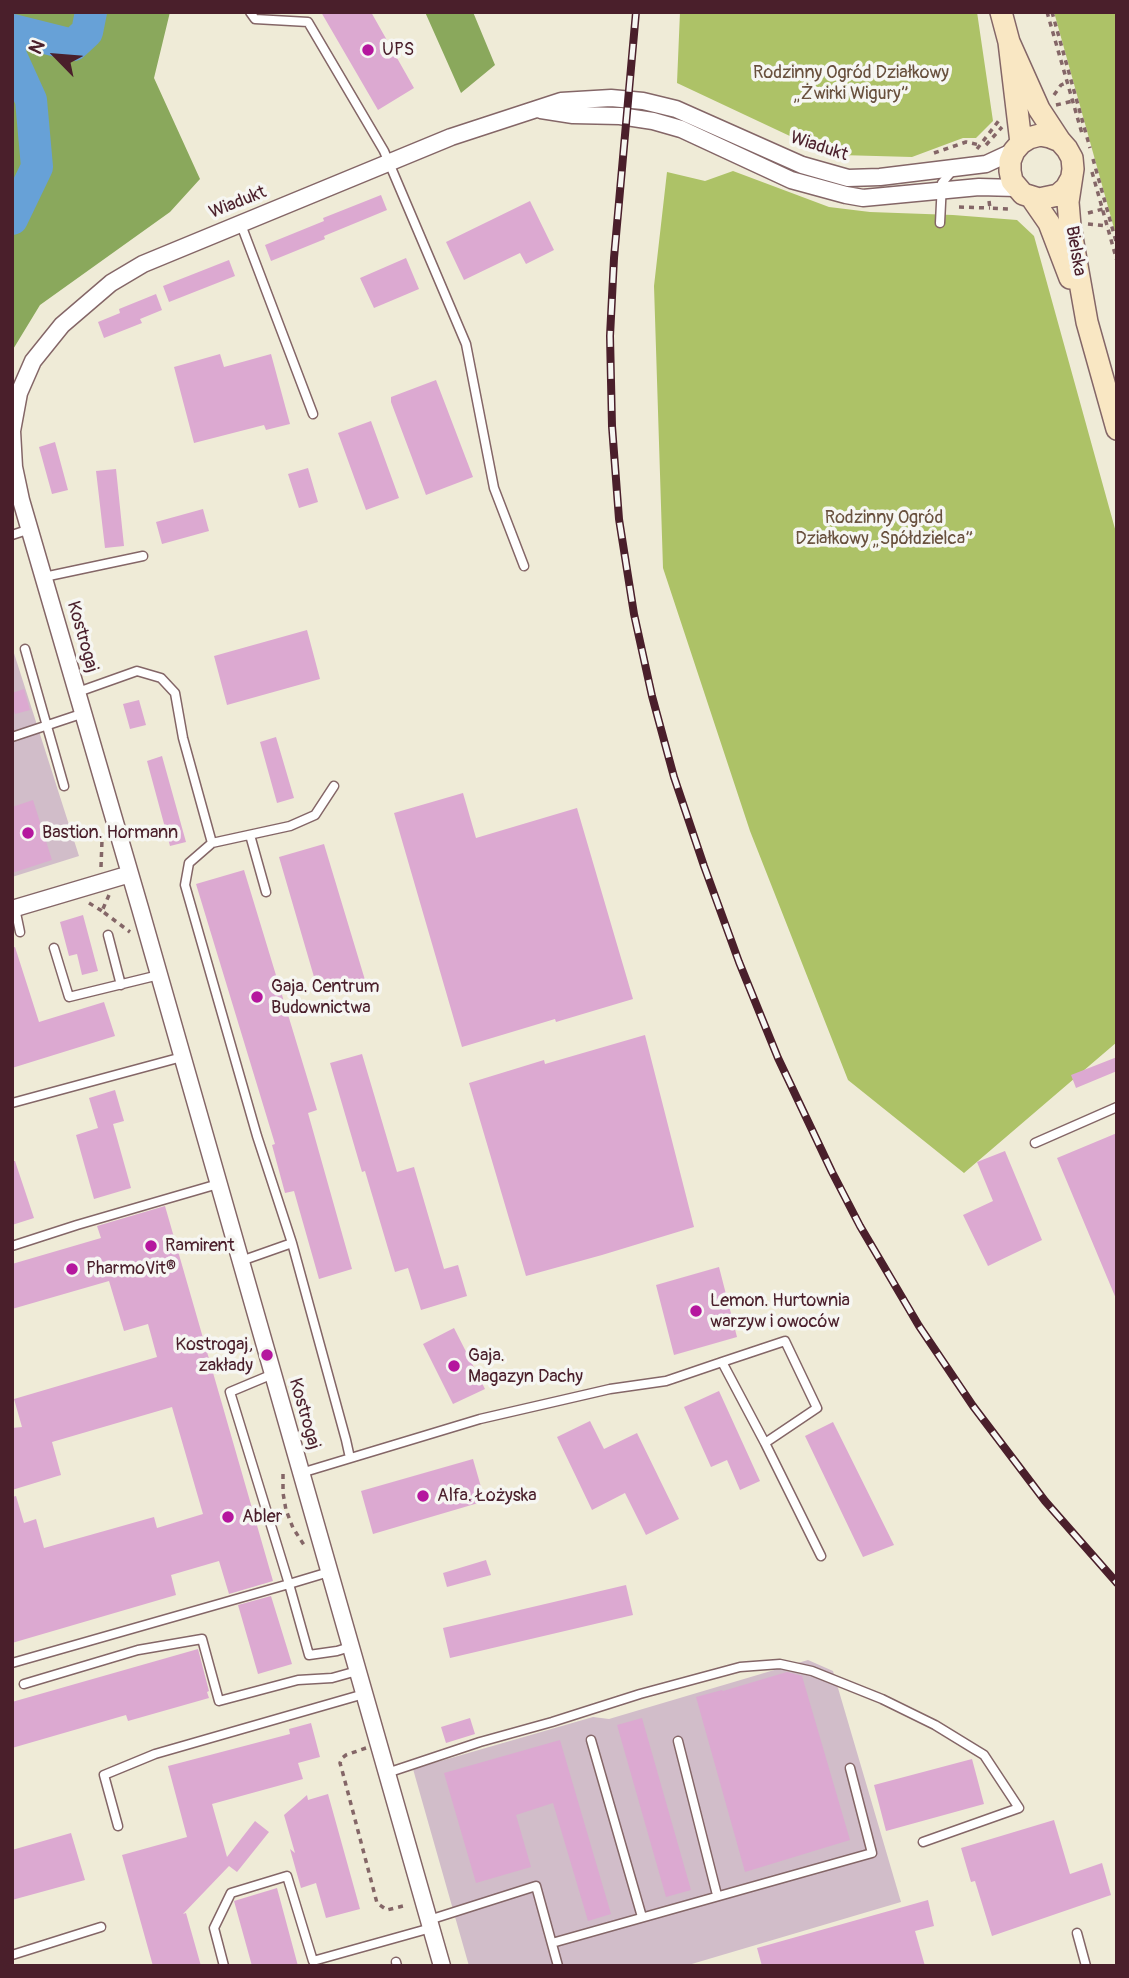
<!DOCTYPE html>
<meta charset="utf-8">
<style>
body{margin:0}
#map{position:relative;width:1129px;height:1978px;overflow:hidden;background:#efebd7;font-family:Pangolin,sans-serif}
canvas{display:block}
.frame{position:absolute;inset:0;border:14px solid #4a1f2b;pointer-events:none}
.north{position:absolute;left:21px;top:21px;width:70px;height:70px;-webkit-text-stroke:5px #f6f6f2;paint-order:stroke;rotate:295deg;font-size:19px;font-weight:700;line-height:28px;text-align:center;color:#4a1f2b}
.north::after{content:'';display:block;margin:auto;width:24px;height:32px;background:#4a1f2b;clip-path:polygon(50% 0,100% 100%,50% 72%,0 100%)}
</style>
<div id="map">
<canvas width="1129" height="1978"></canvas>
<div class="frame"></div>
<div class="north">N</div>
</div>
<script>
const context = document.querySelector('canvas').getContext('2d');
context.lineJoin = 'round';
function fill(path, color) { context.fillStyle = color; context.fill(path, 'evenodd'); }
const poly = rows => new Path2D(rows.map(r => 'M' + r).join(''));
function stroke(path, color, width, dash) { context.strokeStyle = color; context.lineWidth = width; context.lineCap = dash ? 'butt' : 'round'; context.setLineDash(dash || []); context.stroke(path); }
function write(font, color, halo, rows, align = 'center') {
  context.font = font + ' Pangolin,sans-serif'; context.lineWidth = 7; context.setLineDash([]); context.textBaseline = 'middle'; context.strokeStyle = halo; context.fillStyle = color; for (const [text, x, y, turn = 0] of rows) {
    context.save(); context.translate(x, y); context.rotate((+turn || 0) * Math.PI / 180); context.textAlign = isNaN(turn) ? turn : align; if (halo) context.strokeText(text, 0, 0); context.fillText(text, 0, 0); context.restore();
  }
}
const industrial = poly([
 [12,647,79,856,12,877],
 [808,1660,833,1671,901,1902,685,1966,469,1966,413,1769,593,1717,609,1719]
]);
const green = poly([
 [680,12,977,12,993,121,976,138,963,138,912,157,840,155,809,145,677,83],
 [1054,12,1117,12,1117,239],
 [733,171,829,207,870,212,953,215,1017,220,1034,236,1117,536,1117,1042,964,1173,848,1080,750,831,663,568,654,286,667,172,705,181]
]);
const forest = poly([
 [12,12,170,12,154,78,200,179,170,212,40,305,12,351],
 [425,12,473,12,495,65,461,93]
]);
const river = poly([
 [12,36,13,30,73,45,87,32,91,12],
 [12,58,31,100,37,167,12,219]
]);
const building = poly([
 [321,12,371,12,414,88,378,110],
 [381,195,387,210,324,236,325,239,271,261,265,245,324,221,323,218],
 [530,201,554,250,526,264,520,253,464,280,446,242],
 [406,258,419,289,374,308,360,278],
 [229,260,235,276,169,302,163,286],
 [156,294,162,310,140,319,142,323,104,338,98,322,120,313,119,309],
 [220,354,224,367,271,354,290,424,266,430,264,425,194,443,174,367],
 [436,380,473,477,426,495,391,402,391,397],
 [371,421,399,498,366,510,338,433],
 [55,442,68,490,52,494,39,447],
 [308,468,318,502,299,508,288,474],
 [116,469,124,546,105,548,96,471],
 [203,509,209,531,162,544,156,522],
 [307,630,320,679,227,705,214,656],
 [24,689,30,710,15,714,12,705,12,693],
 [139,700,146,725,130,729,123,704],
 [276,737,294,798,277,803,260,742],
 [162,756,186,842,170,846,147,761],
 [463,793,476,838,577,808,633,999,556,1022,555,1019,462,1047,394,813],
 [33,800,52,860,12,873,12,807],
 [324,844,365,980,319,994,279,857],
 [244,870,317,1110,308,1113,352,1269,319,1279,294,1191,285,1193,272,1145,275,1144,196,884],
 [83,915,98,971,82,975,77,954,69,956,60,922],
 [15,947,39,1022,104,1002,115,1036,12,1068,12,948],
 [645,1035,694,1227,602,1255,526,1276,469,1083,544,1060,545,1064],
 [362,1054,397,1172,414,1167,444,1269,458,1265,467,1296,421,1310,408,1268,395,1272,365,1171,362,1172,330,1063],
 [1117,1057,1117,1071,1076,1088,1071,1075],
 [115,1090,124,1121,113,1124,131,1188,94,1199,76,1135,98,1128,89,1098],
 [1117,1133,1117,1301,1057,1158],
 [1005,1151,1042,1240,988,1266,963,1215,993,1201,977,1162],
 [12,1161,15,1161,34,1218,12,1225],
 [165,1206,273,1581,229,1594,219,1561,171,1575,176,1595,12,1643,12,1497,16,1496,24,1523,36,1519,44,1548,154,1517,157,1528,203,1514,172,1407,52,1442,61,1475,12,1490,12,1428,22,1427,14,1399,157,1357,148,1324,124,1331,109,1281,12,1309,12,1264,101,1238,97,1226],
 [719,1267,737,1337,674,1355,656,1285],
 [454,1328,485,1389,453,1404,423,1344],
 [719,1391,760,1481,740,1490,727,1460,711,1467,684,1407],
 [590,1421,604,1449,637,1433,679,1519,646,1535,625,1493,592,1510,557,1437],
 [833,1422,894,1545,863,1557,805,1436],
 [473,1459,485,1501,373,1534,361,1491],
 [486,1560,491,1575,447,1587,443,1573],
 [626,1585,633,1615,450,1658,443,1628],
 [271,1596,292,1664,258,1674,238,1605],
 [198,1649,209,1691,207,1692,209,1698,128,1721,126,1715,12,1748,12,1702],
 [787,1672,802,1676,850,1840,745,1872,696,1697,722,1690,723,1691],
 [470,1718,475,1734,446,1743,441,1727],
 [642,1718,691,1890,666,1897,617,1725],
 [311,1723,320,1757,298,1763,303,1779,212,1804,227,1857,255,1821,269,1832,237,1872,229,1866,183,1914,186,1913,201,1966,153,1966,122,1855,187,1837,168,1766,290,1734,289,1729],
 [560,1740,611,1914,588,1921,553,1803,516,1815,531,1867,476,1883,444,1773],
 [972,1759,984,1804,886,1831,874,1785],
 [328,1794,360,1909,326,1918,316,1883,301,1888,290,1849,295,1853,284,1815,307,1795,308,1800],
 [1054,1820,1070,1874,1102,1863,1111,1895,992,1936,975,1881,971,1882,961,1848],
 [71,1833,85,1880,12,1900,12,1850],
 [277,1888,298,1966,252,1966,234,1901],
 [928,1900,934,1926,915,1931,925,1966,762,1966,757,1948]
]);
const path = poly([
 [1047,12,1083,137],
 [1052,12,1090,148],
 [1054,95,1061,85,1068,82],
 [1056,105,1073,101],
 [986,145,1002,127],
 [977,149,1000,119],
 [934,153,966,142,980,145],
 [1093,159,1117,245],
 [1092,172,1117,261],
 [989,201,990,208,1010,209],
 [959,207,990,208],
 [1088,213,1103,209],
 [1088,224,1108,226],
 [101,867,102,840],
 [109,895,102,911,130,932],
 [89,903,102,911],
 [283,1474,283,1493,286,1510,293,1528,304,1545],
 [366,1748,346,1755,342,1758,340,1763,342,1770,377,1903,387,1910,407,1905]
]);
const lane = poly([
 [250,12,255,19,308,22,384,151,466,344,494,488,524,566],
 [240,222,313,414],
 [940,223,942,183,952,171],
 [12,535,30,529],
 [44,577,143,556],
 [25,649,64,786],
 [78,692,137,671,161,678,175,693,183,738,212,843],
 [12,737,84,713],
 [334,786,315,815,290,826,212,843,189,863,185,885,257,1136,292,1243,346,1440,350,1458],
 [250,835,266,892],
 [15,908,20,932],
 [108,935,121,985],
 [54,948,69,997,159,975],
 [12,1103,182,1057],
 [1035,1143,1117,1107],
 [12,1246,77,1225,218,1184],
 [241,1261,292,1243],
 [273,1374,230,1392,289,1584,329,1572],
 [765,1443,821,1556],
 [301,1473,480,1419,610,1389,666,1381,672,1379,722,1362,785,1341,817,1408,765,1443,722,1362],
 [12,1663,289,1584,309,1655,337,1651,350,1647],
 [24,1684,138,1650,202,1639,219,1701,298,1680,332,1678,357,1671],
 [591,1740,642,1917],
 [678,1741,717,1895],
 [387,1773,480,1742,552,1722,640,1694,740,1667,780,1664,812,1671,882,1699,935,1725,984,1755,1019,1808,923,1842],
 [118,1826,104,1775,155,1754,364,1694],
 [429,1920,536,1886,558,1966],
 [1077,1933,1086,1966],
 [552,1943,872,1853,850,1768],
 [12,1955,101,1927],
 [396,1962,397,1966],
 [224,1966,214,1928,231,1893,287,1876,313,1961,431,1928]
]);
const street = poly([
 [541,110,573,115,620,116,653,121,681,129,791,180,846,195,863,198,979,187,1017,188],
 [12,909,130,874],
 [442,1966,140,908,21,500,14,467,12,431,19,393,33,361,62,325,111,283,143,264,451,137,561,101,611,98,643,101,676,109,802,165,848,178,880,177,986,164,1014,151]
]);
const secondary = poly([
 [1001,12,1009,42,1021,143],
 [1009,42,1039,109,1060,141,1067,149,1072,158,1073,169,1068,202,1070,226,1087,322,1117,429],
 [1060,141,1050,137,1040,135,1029,138,1021,143,1014,151,1010,161,1010,171,1012,181,1023,194,1039,199,1058,195,1066,188,1071,179],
 [1031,197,1049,223,1070,278]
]);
const rail = poly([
 [636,12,614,258,610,336,612,426,619,519,634,614,652,696,674,777,704,866,739,962,778,1058,832,1172,860,1226,919,1326,973,1406,1045,1501,1117,1583]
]);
const markers = [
 [368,50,7,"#b5179e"],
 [28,833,7,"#b5179e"],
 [257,997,7,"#b5179e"],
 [151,1246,7,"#b5179e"],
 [72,1269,7,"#b5179e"],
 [696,1311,7,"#b5179e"],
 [267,1355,7,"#b5179e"],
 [454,1366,7,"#b5179e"],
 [423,1496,7,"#b5179e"],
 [228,1517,7,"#b5179e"]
];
const poiNames = [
 ["UPS",382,50],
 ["Bastion. Hormann",42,833],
 ["Gaja. Centrum",271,987],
 ["Budownictwa",271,1008],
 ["Ramirent",165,1246],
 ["PharmoVit®",86,1269],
 ["Lemon. Hurtownia",710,1301],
 ["warzyw i owoców",710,1322],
 ["Kostrogaj,",253,1345,"right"],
 ["zakłady",253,1366,"right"],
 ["Gaja.",468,1356],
 ["Magazyn Dachy",468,1377],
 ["Alfa. Łożyska",437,1496],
 ["Abler",242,1517]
];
const parkNames = [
 ["Rodzinny Ogród Działkowy",851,73],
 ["„Żwirki Wigury”",851,94],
 ["Rodzinny Ogród",884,518],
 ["Działkowy „Spółdzielca”",884,539]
];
const streetNames = [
 ["Wiadukt",819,147,18],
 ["Wiadukt",238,203,-22],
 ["Bielska",1075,251,80],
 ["Kostrogaj",82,637,74],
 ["Kostrogaj",304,1414,74]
];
fill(industrial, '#d1bdc9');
fill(green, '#adc267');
fill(forest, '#8aa85c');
stroke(river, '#67a1d7', 32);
fill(building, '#dca9d1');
stroke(lane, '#846667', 11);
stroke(street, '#846667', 19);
stroke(secondary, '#846667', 24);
stroke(path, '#846667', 3.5, [5, 5]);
stroke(lane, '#fff', 8);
stroke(street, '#fff', 16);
stroke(secondary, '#f9e7c3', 21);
stroke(rail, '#4a1f2b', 8);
stroke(rail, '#f6f6f2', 5, [16]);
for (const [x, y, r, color] of markers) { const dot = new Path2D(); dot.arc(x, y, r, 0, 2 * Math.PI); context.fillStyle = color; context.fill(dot); stroke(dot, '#f6f6f2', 2.5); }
write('18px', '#4a1f2b', '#f6f6f2', poiNames, 'left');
write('18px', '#68503d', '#f6f6f2', parkNames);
write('18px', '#4a1f2b', '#f6f6f2', streetNames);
</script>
